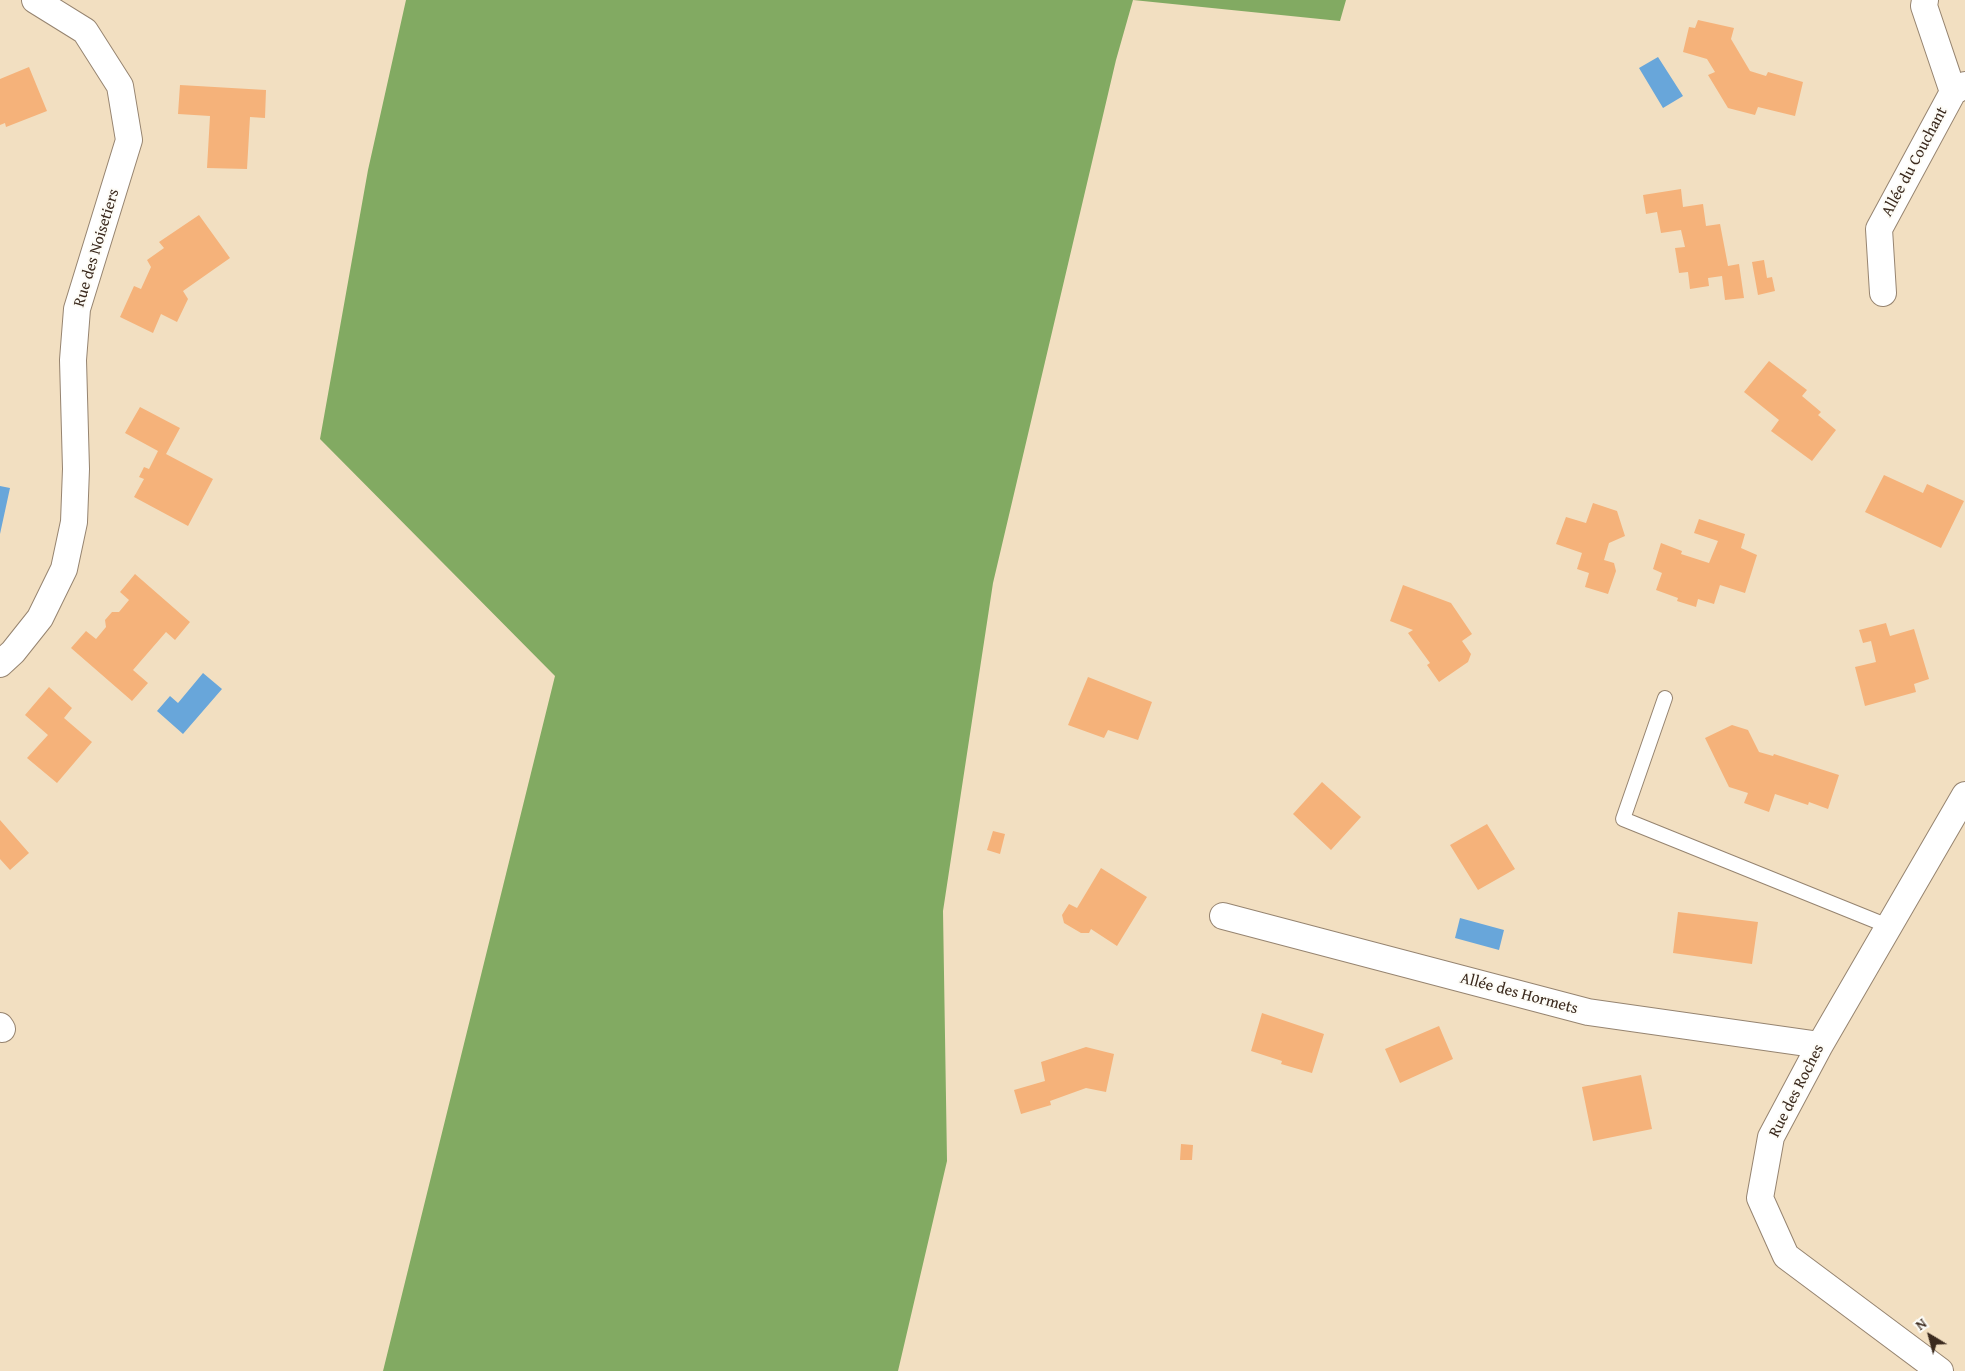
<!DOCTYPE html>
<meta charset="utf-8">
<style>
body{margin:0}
#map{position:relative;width:1965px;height:1371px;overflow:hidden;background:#f2dfc1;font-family:"Gentium Book Plus",serif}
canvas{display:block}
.north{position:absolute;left:1905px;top:1311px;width:50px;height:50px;-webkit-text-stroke:4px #fdfcf7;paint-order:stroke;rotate:323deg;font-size:14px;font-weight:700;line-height:20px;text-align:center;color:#3b2a1e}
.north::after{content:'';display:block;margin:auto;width:18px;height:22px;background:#3b2a1e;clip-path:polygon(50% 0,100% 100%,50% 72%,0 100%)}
</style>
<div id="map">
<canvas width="1965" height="1371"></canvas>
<div class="north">N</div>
</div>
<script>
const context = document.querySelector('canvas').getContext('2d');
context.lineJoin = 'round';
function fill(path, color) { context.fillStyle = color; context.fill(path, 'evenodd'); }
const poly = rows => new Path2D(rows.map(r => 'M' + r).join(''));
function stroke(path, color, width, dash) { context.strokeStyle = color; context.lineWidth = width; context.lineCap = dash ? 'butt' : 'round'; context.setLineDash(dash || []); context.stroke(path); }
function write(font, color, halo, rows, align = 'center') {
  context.font = font + ' "Gentium Book Plus",serif'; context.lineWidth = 4; context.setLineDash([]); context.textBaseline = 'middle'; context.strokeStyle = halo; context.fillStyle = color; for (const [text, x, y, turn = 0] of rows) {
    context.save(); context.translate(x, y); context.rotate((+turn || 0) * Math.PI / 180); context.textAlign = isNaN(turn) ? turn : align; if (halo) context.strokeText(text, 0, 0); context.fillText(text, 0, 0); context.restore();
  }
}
const forest = poly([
 [406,0,1346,0,1340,21,1133,0,1116,60,993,583,943,911,947,1161,898,1371,383,1371,555,676,320,439,368,170]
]);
const water = poly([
 [1658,57,1683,96,1663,108,1639,68],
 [0,486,10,488,0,534],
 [203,673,222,689,183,734,157,711,170,696,178,703],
 [1460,918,1504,930,1499,950,1455,938]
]);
const building = poly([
 [1698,20,1734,28,1731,39,1750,71,1766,76,1768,72,1803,82,1795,116,1758,107,1755,115,1728,108,1708,75,1715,72,1707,59,1683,52,1689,27,1695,28],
 [29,67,47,111,6,127,5,123,0,125,0,79],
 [180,85,266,90,265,118,250,117,247,169,207,168,210,116,178,114],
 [1681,189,1683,207,1703,204,1706,226,1720,224,1728,266,1739,264,1744,298,1725,300,1722,276,1708,278,1709,286,1690,289,1688,272,1679,273,1675,248,1685,247,1681,230,1661,233,1657,212,1646,214,1643,195],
 [199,215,230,258,183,291,188,299,177,322,161,314,153,333,120,317,134,286,141,289,151,267,147,260,164,248,159,242],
 [1764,260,1767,278,1772,277,1775,291,1758,295,1752,262],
 [1769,361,1807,390,1802,396,1821,412,1818,415,1836,430,1812,461,1771,431,1779,420,1744,392],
 [140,407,180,428,166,454,213,479,188,526,134,497,144,479,139,477,144,467,149,469,158,451,125,433],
 [1884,475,1923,493,1927,484,1964,501,1941,548,1865,512],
 [1593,503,1617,511,1625,536,1609,543,1604,560,1614,563,1616,571,1608,594,1585,587,1589,573,1577,569,1582,553,1556,544,1566,517,1586,523],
 [1699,519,1745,534,1741,548,1757,555,1745,593,1720,585,1714,604,1698,599,1696,607,1677,601,1678,598,1656,590,1662,573,1653,569,1661,543,1682,551,1681,554,1709,563,1718,541,1694,533],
 [135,574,190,622,175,640,166,632,133,670,148,683,132,701,71,648,86,631,96,639,106,627,105,620,112,612,119,612,129,600,120,592],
 [1403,585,1451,603,1472,634,1462,641,1471,654,1468,662,1439,682,1427,665,1430,663,1408,633,1413,630,1390,621],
 [1886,623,1890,636,1914,629,1929,679,1914,684,1916,692,1865,706,1855,667,1876,662,1871,641,1863,643,1859,630],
 [1088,677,1152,702,1138,740,1108,730,1104,738,1068,725],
 [49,687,72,708,64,718,92,742,57,783,27,758,48,735,25,715],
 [1732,725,1748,730,1759,752,1773,756,1774,754,1839,775,1828,809,1809,802,1808,805,1775,794,1769,812,1744,803,1748,793,1729,787,1705,738],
 [1322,782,1361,817,1331,850,1293,814],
 [0,820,29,853,10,870,0,859],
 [1487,824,1515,869,1478,890,1450,845],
 [993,831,1005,834,1000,854,987,850],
 [1101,868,1147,897,1117,946,1091,929,1089,933,1081,933,1064,923,1062,915,1069,904,1077,908],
 [1678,912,1758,922,1752,964,1673,953],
 [1262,1013,1324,1034,1312,1073,1281,1064,1282,1061,1251,1051],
 [1439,1026,1453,1059,1400,1083,1385,1049],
 [1086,1047,1114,1054,1106,1092,1086,1088,1050,1101,1051,1105,1021,1114,1014,1090,1045,1081,1041,1062],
 [1641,1075,1652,1129,1593,1141,1582,1087],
 [1181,1144,1193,1145,1192,1160,1180,1160]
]);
const service = poly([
 [1665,698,1623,819,1888,926]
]);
const minor = poly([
 [1925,0,1924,6,1953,92],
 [1883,293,1879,229,1953,92,1965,85],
 [0,664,13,652,40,618,64,569,74,522,76,469,73,360,77,309,129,140,120,86,85,31,35,0],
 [1223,916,1588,1012,1820,1045],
 [0,1026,2,1029],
 [1940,1371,1786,1256,1760,1198,1771,1137,1820,1045,1965,795]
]);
const streetNames = [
 ["Allée du Couchant",1915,162,-62],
 ["Rue des Noisetiers",97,248,-73],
 ["Allée des Hormets",1519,994,15],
 ["Rue des Roches",1797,1091,-63]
];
fill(forest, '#82aa62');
fill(water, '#68a6da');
fill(building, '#f5b27a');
stroke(service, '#968470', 16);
stroke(minor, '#968470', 28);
stroke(service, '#fff', 14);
stroke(minor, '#fff', 26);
write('16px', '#3b2a1e', '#fdfcf7', streetNames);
</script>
